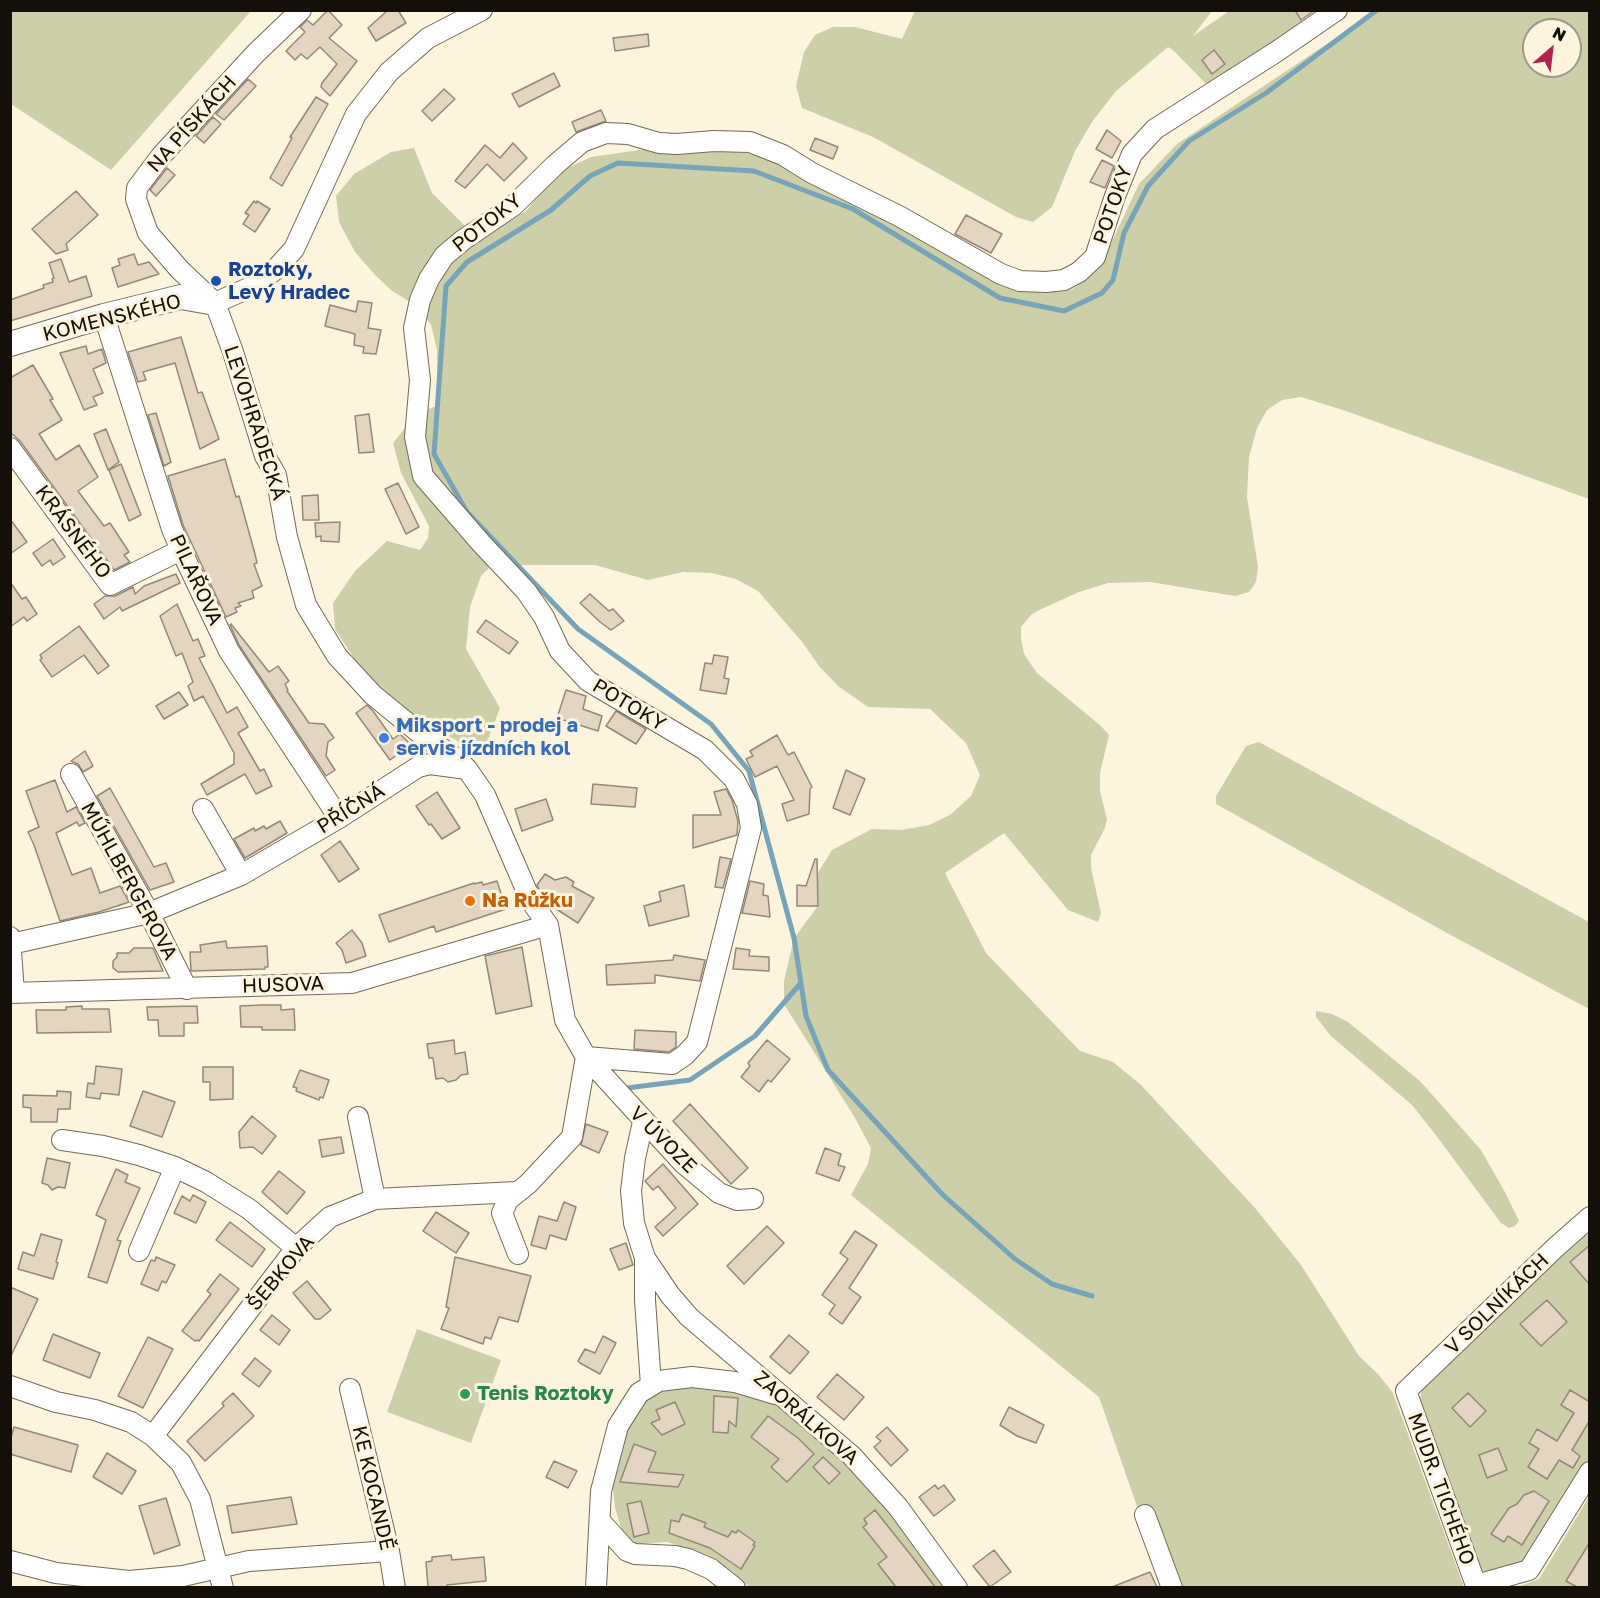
<!DOCTYPE html>
<meta charset="utf-8">
<style>
body{margin:0}
#map{position:relative;width:1600px;height:1598px;overflow:hidden;background:#fdf4de;font-family:"Golos Text",sans-serif}
canvas{display:block}
.frame{position:absolute;inset:0;border:12px solid #141009;pointer-events:none}
.north{position:absolute;left:1522px;top:18px;width:60px;height:60px;box-sizing:border-box;background:#fdf4de;border:2px solid #a09989;border-radius:50%;rotate:28deg;font-size:16px;font-weight:700;line-height:24px;text-align:center;color:#141009}
.north::after{content:'';display:block;margin:auto;width:21px;height:27px;background:#b22251;clip-path:polygon(50% 0,100% 100%,50% 72%,0 100%)}
</style>
<div id="map">
<canvas width="1600" height="1598"></canvas>
<div class="frame"></div>
<div class="north">N</div>
</div>
<script>
const context = document.querySelector('canvas').getContext('2d');
context.lineJoin = 'round';
function fill(path, color) { context.fillStyle = color; context.fill(path, 'evenodd'); }
const poly = rows => new Path2D(rows.map(r => 'M' + r).join(''));
function stroke(path, color, width, dash) { context.strokeStyle = color; context.lineWidth = width; context.lineCap = dash ? 'butt' : 'round'; context.setLineDash(dash || []); context.stroke(path); }
function write(font, color, halo, rows, align = 'center') {
  context.font = font + ' "Golos Text",sans-serif'; context.lineWidth = 6; context.setLineDash([]); context.textBaseline = 'middle'; context.strokeStyle = halo; context.fillStyle = color; for (const [text, x, y, turn = 0] of rows) {
    context.save(); context.translate(x, y); context.rotate((+turn || 0) * Math.PI / 180); context.textAlign = isNaN(turn) ? turn : align; if (halo) context.strokeText(text, 0, 0); context.fillText(text, 0, 0); context.restore();
  }
}
const green = poly([
 [1295,10,1306,28,1210,88,1174,51,1168,47,1116,91,1092,122,1075,151,1052,207,1033,222,1016,217,873,137,802,108,796,86,804,52,815,35,833,27,855,27,902,39,915,11,1212,11,1193,36,1229,11],
 [10,11,11,10,251,11,111,170,11,104],
 [1376,11,1589,11,1589,499,1346,411,1301,397,1282,400,1267,410,1257,428,1249,457,1247,497,1258,567,1256,582,1249,592,1235,596,1150,582,1108,583,1079,592,1037,611,1031,615,1021,627,1021,638,1024,654,1037,673,1101,726,1109,735,1100,773,1100,791,1107,819,1105,828,1091,855,1091,868,1101,913,1098,922,1068,910,1004,833,945,873,986,953,1080,1051,1113,1062,1141,1085,1255,1208,1301,1265,1359,1356,1379,1375,1393,1393,1464,1587,1165,1587,1099,1397,851,1195,868,1164,871,1148,855,1118,784,1004,784,981,794,938,818,906,817,874,832,850,872,829,901,830,929,825,950,815,971,796,980,775,966,743,930,709,868,707,838,686,819,666,803,643,758,591,736,579,711,573,683,572,648,580,595,565,492,565,481,576,470,607,466,649,500,708,487,742,469,748,397,705,363,672,335,629,333,603,355,571,387,541,420,550,428,538,429,526,401,473,393,443,417,413,437,406,437,350,431,325,419,308,391,290,375,275,355,252,339,222,336,196,354,174,391,152,414,148,432,193,465,226,481,239,526,211,557,173,591,157,639,150,727,148,772,160,1048,289,1071,290,1086,280,1106,254,1139,184,1177,144],
 [1534,30,1570,30,1570,66,1534,66],
 [1259,742,1589,922,1589,1009,1447,933,1216,804,1216,796,1246,746],
 [1316,1011,1332,1014,1348,1022,1420,1081,1481,1150,1506,1194,1519,1221,1515,1226,1509,1228,1501,1223,1435,1134,1412,1105,1331,1036,1316,1017],
 [1585,1235,1589,1235,1589,1459,1527,1562,1496,1574,1480,1570,1419,1403,1423,1386],
 [417,1329,501,1360,471,1443,387,1412],
 [709,1380,741,1388,780,1406,808,1427,886,1505,949,1587,749,1587,733,1572,698,1552,667,1542,626,1545,615,1508,611,1472,634,1407,663,1388],
 [1589,1497,1589,1587,1515,1588,1539,1579]
]);
const stream = poly([
 [627,1088,690,1080,755,1036,800,984],
 [1092,1296,1052,1284,1015,1259,943,1195,828,1070,806,1016,794,938,749,771,711,724,578,629,467,512,434,454,446,286,467,262,551,210,590,176,618,163,754,171,853,209,1000,298,1064,311,1102,293,1113,280,1124,233,1148,186,1189,141,1266,93,1377,10]
]);
const building = poly([
 [328,10,342,25,329,38,357,61,330,96,321,87,322,83,337,64,320,47,307,59,301,54,295,60,286,51,305,32,300,27,307,20,313,25,328,10],
 [388,10,398,10,406,23,376,41,368,28,388,10],
 [1295,10,1315,10,1301,20,1295,10],
 [648,34,649,46,615,51,613,38,648,34],
 [1214,50,1225,64,1212,74,1202,60,1214,50],
 [554,73,560,86,519,107,512,94,554,73],
 [248,79,256,86,224,120,216,114,248,79],
 [444,89,455,99,432,121,422,111,444,89],
 [316,97,328,104,282,186,270,178,292,138,290,137,316,97],
 [601,110,606,121,576,132,572,122,601,110],
 [213,117,221,124,204,143,196,136,213,117],
 [1107,130,1121,141,1112,158,1096,149,1107,130],
 [815,138,838,147,833,159,810,150,815,138],
 [513,143,527,158,504,181,487,164,465,188,455,181,485,145,500,158,513,143],
 [1102,160,1114,166,1105,188,1090,182,1102,160],
 [167,168,175,175,156,196,150,190,167,168],
 [76,191,98,215,66,244,68,250,56,254,32,229,76,191],
 [254,201,256,203,257,201,270,209,255,232,243,224,249,215,245,213,254,201],
 [966,215,1002,234,991,253,955,234,966,215],
 [134,254,138,265,149,262,159,274,118,287,112,268,120,265,118,259,134,254],
 [61,259,69,282,86,276,92,296,10,321,10,300,44,288,43,285,53,282,52,279,54,278,49,263,61,259],
 [358,301,372,303,368,328,381,330,376,354,363,353,364,347,354,345,355,334,325,326,330,305,356,312,358,301],
 [181,337,198,393,202,392,219,439,200,449,175,363,143,372,146,380,138,382,128,352,181,337],
 [86,346,88,354,102,349,106,363,93,369,103,393,93,397,97,405,84,410,60,353,86,346],
 [33,365,53,399,50,400,62,420,39,434,56,460,79,445,98,477,78,491,104,526,110,523,129,552,124,555,130,562,114,570,20,441,10,432,10,378,33,365],
 [156,413,171,462,164,466,148,415,156,413],
 [369,414,374,452,359,453,355,416,369,414],
 [106,429,119,462,108,470,94,434,106,429],
 [225,459,236,497,239,496,255,554,257,563,254,564,262,586,252,591,254,598,238,603,241,606,235,608,237,612,226,617,183,525,168,476,225,459],
 [121,464,141,515,129,521,109,470,121,464],
 [398,483,419,527,406,534,385,489,398,483],
 [318,495,319,520,303,520,302,496,318,495],
 [10,519,27,542,10,554,10,519],
 [340,522,339,542,321,541,321,536,316,537,315,523,340,522],
 [53,539,65,557,53,565,50,560,42,566,33,553,53,539],
 [176,574,180,583,122,611,120,607,104,619,94,604,105,596,115,596,133,587,135,594,144,586,176,574],
 [10,582,22,599,26,597,37,614,27,621,24,617,10,627,10,582],
 [590,594,609,611,613,609,624,621,611,630,600,622,580,603,590,594],
 [177,604,193,641,198,639,205,656,199,658,227,713,237,707,248,727,238,733,260,771,264,769,272,786,256,794,245,774,207,795,201,784,234,764,234,753,203,696,194,701,188,686,193,682,182,653,176,656,160,616,177,604],
 [486,620,518,642,509,654,477,632,486,620],
 [231,624,269,672,278,666,289,681,285,684,288,690,287,691,309,723,324,724,334,738,328,742,326,756,335,770,326,776,239,645,230,625,231,624],
 [79,626,109,666,98,674,84,655,52,677,40,660,42,658,40,655,79,626],
 [714,655,728,657,724,678,729,679,726,694,700,690,705,663,712,664,714,655],
 [566,690,586,696,583,709,602,716,598,731,557,718,566,690],
 [179,692,188,705,164,719,156,706,179,692],
 [367,705,373,711,393,739,400,734,411,745,390,760,356,713,367,705],
 [616,711,646,729,636,744,606,726,616,711],
 [777,735,788,755,794,752,812,787,810,789,809,814,787,821,782,804,794,800,777,766,755,777,746,759,753,756,750,751,777,735],
 [85,751,93,766,83,772,78,764,71,761,85,751],
 [846,770,865,779,850,815,833,808,846,770],
 [55,780,67,812,76,807,85,823,79,826,77,822,56,833,72,875,91,868,100,893,120,886,129,902,99,912,60,921,34,845,28,832,39,827,26,791,55,780],
 [593,784,637,788,635,807,591,804,593,784],
 [110,788,154,867,166,863,174,882,150,890,97,796,110,788],
 [726,789,732,800,738,821,737,835,693,848,693,815,721,815,714,792,726,789],
 [437,792,460,828,442,839,431,824,429,825,416,806,437,792],
 [546,799,553,820,522,831,515,809,546,799],
 [280,821,287,833,245,858,234,839,254,828,255,831,264,826,266,829,280,821],
 [340,841,359,869,339,882,321,855,340,841],
 [720,857,731,859,723,888,715,887,720,857],
 [815,859,817,859,818,906,797,906,797,885,806,886,815,859],
 [545,874,555,880,566,877,574,882,572,886,594,898,578,923,547,903,542,895,537,885,545,874],
 [497,881,506,909,436,932,434,926,389,942,379,915,474,883,474,884,482,882,483,885,497,881],
 [750,881,764,884,763,895,768,896,770,917,742,913,750,881],
 [684,885,689,916,649,926,644,906,661,901,659,892,684,885],
 [352,930,362,943,366,956,346,963,342,950,336,943,352,930],
 [226,941,227,948,267,946,268,967,265,967,265,969,191,971,190,952,201,952,200,945,226,941],
 [522,947,532,1006,496,1014,485,956,522,947],
 [134,948,153,948,163,971,118,972,113,968,113,961,117,957,117,953,129,953,134,948],
 [736,948,750,950,749,956,769,957,769,971,733,969,736,948],
 [674,955,705,960,700,981,655,975,655,983,607,985,606,965,673,960,674,955],
 [261,1005,281,1005,281,1010,294,1009,295,1030,262,1030,262,1027,241,1027,240,1006,261,1005],
 [82,1006,82,1009,109,1009,111,1032,37,1033,36,1010,66,1010,66,1007,82,1006],
 [197,1006,198,1023,184,1023,184,1036,159,1036,158,1020,148,1020,147,1007,197,1006],
 [635,1030,676,1032,676,1047,669,1052,634,1049,635,1030],
 [454,1040,455,1054,465,1052,468,1074,461,1075,456,1080,448,1082,443,1078,436,1079,433,1058,429,1058,427,1044,454,1040],
 [767,1040,790,1059,771,1082,768,1080,759,1092,741,1077,750,1066,748,1063,767,1040],
 [96,1066,122,1069,119,1095,101,1093,100,1099,86,1097,88,1083,94,1084,96,1066],
 [203,1067,233,1067,233,1099,210,1100,210,1082,203,1082,203,1067],
 [300,1070,329,1080,323,1098,320,1097,319,1100,296,1091,297,1088,293,1087,300,1070],
 [57,1091,71,1092,70,1109,58,1109,57,1122,31,1122,31,1108,23,1107,23,1095,57,1096,57,1091],
 [143,1091,175,1102,162,1137,130,1126,143,1091],
 [690,1104,748,1168,731,1184,673,1121,690,1104],
 [252,1116,276,1136,262,1154,253,1147,240,1148,239,1132,252,1116],
 [586,1124,608,1132,599,1153,581,1145,586,1124],
 [341,1137,344,1153,322,1157,319,1140,341,1137],
 [825,1148,841,1154,838,1165,845,1167,839,1181,816,1173,825,1148],
 [47,1158,70,1163,65,1188,58,1187,52,1190,48,1185,42,1183,47,1158],
 [663,1164,698,1204,663,1236,655,1227,676,1208,658,1186,653,1190,645,1181,663,1164],
 [116,1169,128,1175,125,1182,140,1188,117,1240,121,1241,107,1283,88,1277,106,1220,96,1215,116,1169],
 [279,1171,305,1192,287,1214,262,1192,279,1171],
 [193,1195,206,1202,196,1223,174,1213,182,1196,190,1201,193,1195],
 [564,1202,576,1207,566,1240,550,1235,546,1249,531,1245,539,1216,557,1221,564,1202],
 [436,1212,469,1233,456,1253,423,1231,436,1212],
 [230,1222,265,1249,252,1267,216,1240,230,1222],
 [767,1226,784,1243,744,1284,727,1266,767,1226],
 [855,1231,877,1245,849,1288,861,1297,842,1324,829,1314,835,1305,822,1295,848,1259,840,1253,855,1231],
 [41,1234,62,1240,56,1262,58,1263,53,1279,18,1269,23,1252,34,1256,41,1234],
 [626,1243,633,1265,619,1270,610,1249,626,1243],
 [1590,1245,1590,1285,1570,1262,1590,1245],
 [156,1257,175,1265,166,1283,162,1281,158,1291,141,1284,151,1260,155,1261,156,1257],
 [455,1257,531,1276,518,1322,499,1317,491,1339,485,1337,483,1344,441,1329,449,1308,446,1307,455,1257],
 [220,1274,239,1289,199,1341,197,1340,195,1341,182,1331,211,1294,207,1291,220,1274],
 [307,1281,331,1310,320,1319,315,1319,293,1293,307,1281],
 [10,1287,38,1299,10,1358,10,1287],
 [1547,1300,1567,1322,1541,1346,1520,1324,1547,1300],
 [272,1315,290,1330,279,1345,260,1330,272,1315],
 [53,1334,100,1353,90,1378,43,1360,53,1334],
 [789,1335,809,1352,790,1374,770,1357,789,1335],
 [603,1336,616,1343,600,1374,580,1363,578,1361,585,1349,595,1353,603,1336],
 [148,1337,173,1349,143,1408,118,1396,148,1337],
 [255,1358,271,1371,259,1387,242,1374,255,1358],
 [837,1374,864,1397,844,1420,817,1397,837,1374],
 [1570,1390,1590,1402,1590,1420,1572,1450,1580,1456,1573,1468,1559,1460,1547,1479,1528,1467,1539,1449,1529,1443,1537,1429,1557,1441,1574,1413,1561,1405,1570,1390],
 [233,1393,254,1416,205,1461,187,1441,224,1406,222,1403,233,1393],
 [1468,1393,1486,1411,1470,1427,1452,1408,1468,1393],
 [714,1396,738,1398,736,1427,729,1421,728,1433,713,1432,714,1396],
 [675,1402,685,1424,662,1435,651,1423,660,1419,656,1410,675,1402],
 [1009,1407,1044,1425,1036,1443,1017,1436,1000,1425,1009,1407],
 [768,1416,798,1438,814,1454,787,1482,771,1467,779,1459,751,1437,768,1416],
 [14,1427,78,1445,71,1472,10,1454,10,1441,14,1427],
 [887,1427,908,1450,891,1466,874,1447,881,1441,876,1437,887,1427],
 [634,1444,656,1452,648,1472,684,1475,678,1487,620,1482,634,1444],
 [1498,1448,1507,1470,1487,1478,1479,1455,1498,1448],
 [107,1453,136,1471,122,1494,93,1477,107,1453],
 [823,1457,840,1473,829,1484,813,1467,823,1457],
 [554,1461,577,1471,568,1488,546,1477,554,1461],
 [935,1485,938,1489,944,1485,955,1500,934,1516,919,1497,935,1485],
 [1534,1491,1549,1501,1522,1545,1508,1536,1504,1542,1491,1534,1509,1508,1517,1504,1524,1495,1534,1491],
 [291,1497,297,1524,232,1533,227,1506,291,1497],
 [166,1498,180,1545,154,1554,139,1506,166,1498],
 [641,1501,649,1533,634,1537,627,1504,641,1501],
 [875,1510,914,1559,935,1587,896,1587,878,1564,887,1557,863,1527,867,1524,864,1519,875,1510],
 [682,1514,706,1523,704,1527,728,1537,732,1531,736,1533,738,1530,755,1542,753,1545,755,1546,741,1569,710,1548,669,1533,671,1520,679,1522,682,1514],
 [1590,1542,1590,1587,1577,1587,1566,1581,1590,1542],
 [994,1550,1011,1572,990,1587,973,1566,994,1550],
 [451,1555,452,1560,484,1557,486,1581,447,1585,447,1587,428,1587,426,1562,432,1561,432,1557,451,1555],
 [1150,1572,1157,1587,1112,1587,1150,1572]
]);
const minor = poly([
 [301,10,256,53,161,156,137,188,136,199,148,233,180,270,215,303,233,352,265,456,276,475,287,537,306,605,337,656,373,695,417,731,457,759,467,769,485,795,531,901,548,925,565,1020,586,1057,683,1163,719,1193,737,1200,753,1199],
 [215,303,251,287,275,270,294,249,356,114,389,72,428,38,482,10],
 [104,316,172,529,181,550,229,651,339,818],
 [10,448,110,585,181,550],
 [71,774,149,913,187,989],
 [203,809,241,875],
 [10,937,14,993],
 [11,944,149,913,241,875,339,818,418,767,430,764,467,769],
 [10,993,352,983,548,925],
 [586,1057,672,1064,685,1055,697,1042,751,828,747,804,734,779,705,750,588,681,560,651,544,617,526,591,481,543,423,476,415,437,420,380,414,328,420,300,429,279,444,256,463,240,513,206,555,165,582,142,606,133,628,134,659,143,677,144,714,141,750,142,783,155,812,173,899,216,1001,274,1020,281,1046,282,1064,280,1079,272,1095,257,1115,196,1132,154,1155,129,1276,52,1337,10],
 [358,1117,375,1199],
 [643,1122,635,1158,631,1191,634,1223,645,1258,645,1300,651,1385],
 [62,1140,103,1146,139,1155,175,1167,206,1182,249,1209,296,1248],
 [139,1251,175,1167],
 [518,1254,502,1213,508,1200,528,1184,572,1137,586,1057],
 [645,1258,670,1295,689,1317,851,1455,898,1507,957,1588],
 [10,1386,56,1402,95,1410,131,1422,153,1436,181,1463,200,1499,223,1588],
 [350,1389,389,1551,395,1588],
 [153,1436,296,1248,330,1217,375,1199,517,1192],
 [1145,1515,1172,1588],
 [600,1521,627,1551,635,1554,675,1556,688,1559,711,1569,735,1588],
 [10,1561,56,1573,129,1581,183,1576,249,1561,389,1551],
 [1476,1585,1529,1570,1590,1472],
 [596,1588,601,1491,618,1426,639,1393,659,1381,692,1377,735,1382,775,1394],
 [1477,1588,1406,1391,1556,1247,1590,1217]
]);
const tertiary = poly([
 [10,344,104,316,181,297,215,303]
]);
const markers = [
 [216,281,6,"#1a4fb4"],
 [384,738,6,"#3f7fe0"],
 [470,901,6,"#e8710a"],
 [465,1394,6,"#2e9e5b"]
];
const streetNames = [
 ["NA PÍSKÁCH",192,124,-48],
 ["POTOKY",1113,205,-71],
 ["POTOKY",487,223,-38],
 ["KOMENSKÉHO",112,318,-14],
 ["LEVOHRADECKÁ",255,423,72],
 ["KRÁSNÉHO",73,532,53],
 ["PILAŘOVA",196,580,65],
 ["POTOKY",629,705,31],
 ["PŘÍČNÁ",351,809,-32],
 ["MŰHLBERGEROVA",129,881,61],
 ["HUSOVA",283,985,-2],
 ["V ÚVOZE",663,1140,45],
 ["ŠEBKOVA",281,1273,-50],
 ["V SOLNÍKÁCH",1497,1304,-44],
 ["ZAORÁLKOVA",806,1418,41],
 ["KE KOCANDĚ",373,1488,77],
 ["MUDR. TICHÉHO",1441,1489,70]
];
const transitNames = [
 ["Roztoky,",228,270],
 ["Levý Hradec",228,293]
];
const shopNames = [
 ["Miksport - prodej a",396,726],
 ["servis jízdních kol",396,749]
];
const foodNames = [
 ["Na Růžku",482,901]
];
const leisureNames = [
 ["Tenis Roztoky",477,1394]
];
fill(green, '#cdcfa8');
stroke(stream, '#77a4b8', 5);
fill(building, '#e3d5c1');
stroke(building, '#958875', 1.5);
stroke(minor, '#726a56', 22);
stroke(tertiary, '#726a56', 26);
stroke(minor, '#fff', 20);
stroke(tertiary, '#fff', 24);
for (const [x, y, r, color] of markers) { const dot = new Path2D(); dot.arc(x, y, r, 0, 2 * Math.PI); context.fillStyle = color; context.fill(dot); stroke(dot, '#fdf4de', 2); }
write('20px', '#141009', '#fdf4de', streetNames);
write('bold 20px', '#164399', '#fdf4de', transitNames, 'left');
write('bold 20px', '#366cbe', '#fdf4de', shopNames, 'left');
write('bold 20px', '#c56008', '#fdf4de', foodNames, 'left');
write('bold 20px', '#27864d', '#fdf4de', leisureNames, 'left');
</script>
